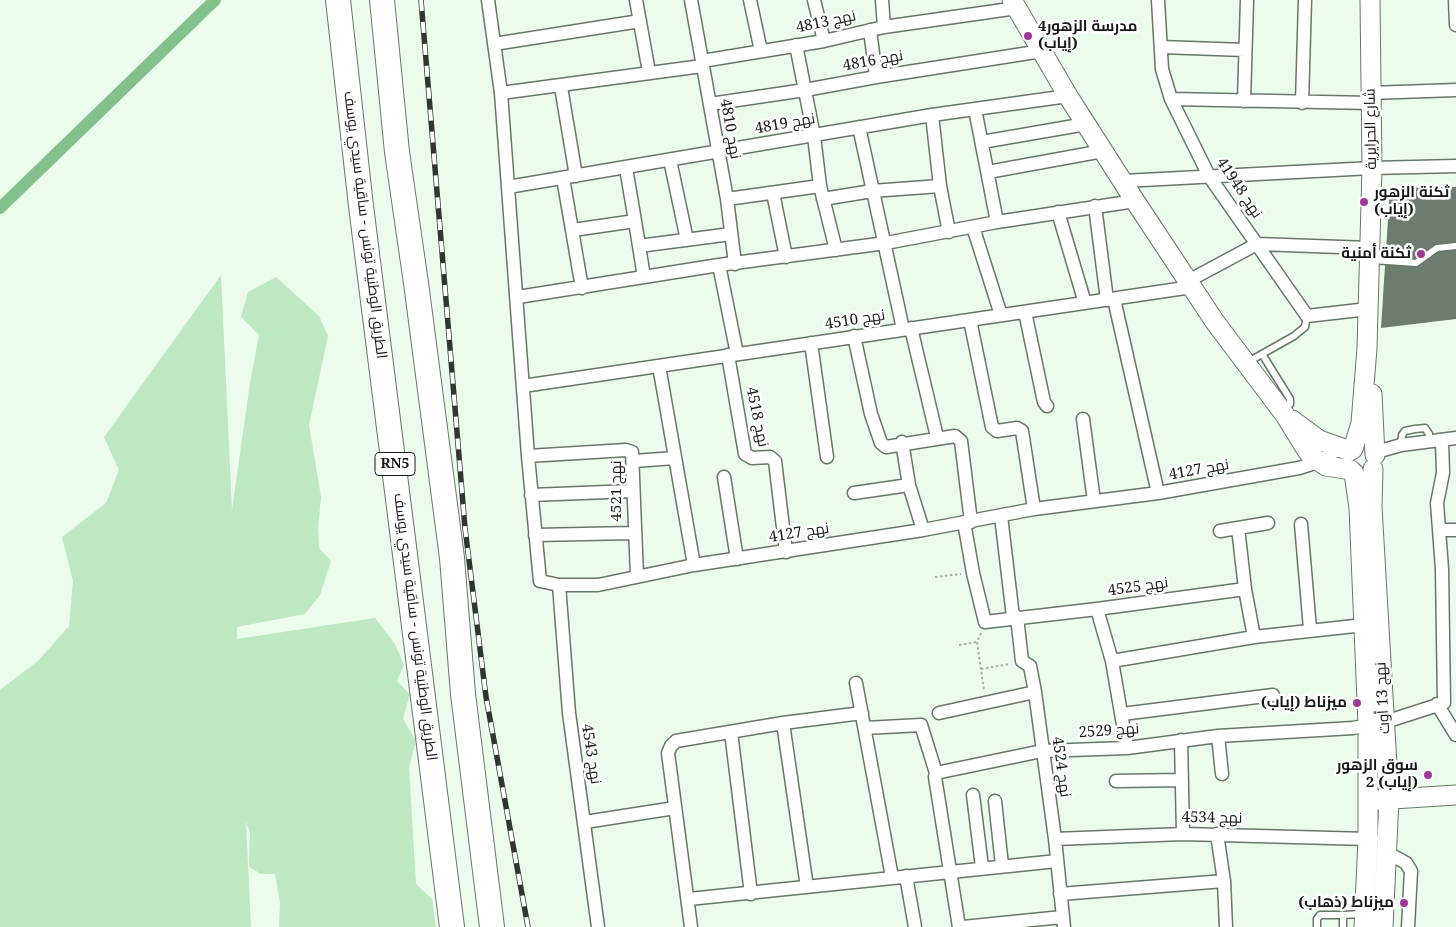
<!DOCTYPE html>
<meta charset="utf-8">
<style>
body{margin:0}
canvas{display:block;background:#ebfced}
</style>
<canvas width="1456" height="927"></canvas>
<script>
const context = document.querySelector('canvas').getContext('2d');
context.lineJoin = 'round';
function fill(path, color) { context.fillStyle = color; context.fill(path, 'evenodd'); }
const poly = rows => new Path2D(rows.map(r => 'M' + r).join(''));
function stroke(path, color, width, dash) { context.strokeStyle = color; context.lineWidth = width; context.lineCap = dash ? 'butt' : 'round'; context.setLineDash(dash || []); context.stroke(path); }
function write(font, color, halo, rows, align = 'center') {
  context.font = font + ' "Noto Serif",Cairo,serif'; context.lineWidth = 5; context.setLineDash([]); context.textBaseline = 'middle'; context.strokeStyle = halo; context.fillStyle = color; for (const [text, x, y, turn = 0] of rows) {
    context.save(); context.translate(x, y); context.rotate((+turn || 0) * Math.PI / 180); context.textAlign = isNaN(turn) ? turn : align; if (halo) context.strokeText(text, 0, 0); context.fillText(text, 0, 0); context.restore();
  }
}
const green = poly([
 [221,275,232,510,250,383,259,335,241,317,248,292,276,277,319,316,328,336,309,425,321,497,318,528,319,548,331,561,320,595,305,614,237,627,237,639,375,618,395,644,404,665,397,681,410,694,403,719,416,741,409,767,416,884,432,899,436,927,279,927,280,903,275,874,261,874,249,867,250,833,246,821,251,927,0,927,0,690,39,660,69,626,73,581,62,537,106,503,119,470,104,437]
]);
const canal = poly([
 [0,208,215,0]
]);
const building = poly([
 [1456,187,1456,319,1381,328,1390,188]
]);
const path = poly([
 [935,577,961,574],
 [981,633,977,642,984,690],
 [959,645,977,642],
 [981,669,1010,664]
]);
const lane = poly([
 [1372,260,1416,263,1437,248,1456,246],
 [1262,354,1290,399,1290,404,1284,409],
 [1248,362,1294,336,1305,327,1307,316],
 [1401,445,1402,435,1405,431,1415,429,1425,428,1429,434,1429,442],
 [1317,927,1317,919,1320,915,1343,915],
 [1343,927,1343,915,1362,914]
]);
const street = poly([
 [488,0,501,93,528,456,540,581,559,585,598,585,694,565,923,530,1034,509,1158,493,1299,468,1318,462,1339,449],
 [636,0,649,72],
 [691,0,727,199,735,264],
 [750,0,761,51],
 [814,0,824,41],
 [882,0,884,27],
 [1158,0,1162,69,1171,99,1209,176,1307,316,1368,309],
 [1455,0,1456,25],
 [870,30,876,77],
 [494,44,640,21],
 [796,45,814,136,820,186,836,250],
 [1161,47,1245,50],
 [702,61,824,41,884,27,1017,8],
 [561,87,576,176],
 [501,93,702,66],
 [1370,93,1456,90],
 [1171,99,1371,103],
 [1244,101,1247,0],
 [1302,103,1305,0],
 [710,104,805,90,876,77,1042,51],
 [975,109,997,222],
 [932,115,940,186,949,232],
 [859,127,903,329],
 [982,142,1086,124],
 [670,160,687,240],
 [626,168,635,221],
 [988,172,1103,151],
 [563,178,582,288],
 [1123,181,1372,168,1456,166],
 [508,187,932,115,1068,96],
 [773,193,786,257],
 [727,199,820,186],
 [823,199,872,191,940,186],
 [1095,206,1107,300],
 [1058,212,1085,303],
 [973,227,1001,315],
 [573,230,635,221,644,277],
 [639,246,731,234],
 [719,265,737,354],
 [1188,281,1257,244,1369,248],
 [518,297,719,265,886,243,997,222,1135,201],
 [1114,299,1158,493],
 [1025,312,1044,402,1047,406],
 [970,320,992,427,997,431,1017,428,1022,431,1034,509],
 [911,328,937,437],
 [854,336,871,414,881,443,886,447,955,436,961,441,971,522],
 [811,343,827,457],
 [728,355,745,454,752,458,770,457,775,461,786,552],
 [659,366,694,565],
 [523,386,1192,287],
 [1083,419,1094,501],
 [902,442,909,485,923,530],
 [528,456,626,450,632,452,637,576],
 [1376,456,1380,451,1401,445,1456,438],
 [634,461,675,458],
 [724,477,737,559],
 [854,493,909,485],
 [531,495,633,491],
 [1001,516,1013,617],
 [964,522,973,573,985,622,1097,609,1245,589,1254,637],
 [1301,524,1310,629],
 [1238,528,1245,589],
 [1439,530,1456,530],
 [1220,531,1268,523],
 [535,535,633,533],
 [559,585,569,713,598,927],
 [1097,609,1112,661,1127,748],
 [1017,617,1022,661,1030,666,1035,692,1055,839,1064,927],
 [1112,661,1254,637,1364,625],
 [856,683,892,877],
 [1437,704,1456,735],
 [939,713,1035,692],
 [1122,714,1273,695],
 [783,723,807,887],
 [865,728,921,725,936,773],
 [731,732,751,894],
 [1218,736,1222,774],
 [1181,740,1183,834],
 [1116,781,1182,780],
 [973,795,982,867],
 [995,801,1002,865],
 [585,822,675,808],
 [1217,834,1224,881,1226,927],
 [1055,839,1183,834,1368,839],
 [1388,853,1406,863,1411,871,1408,927],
 [906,876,915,927],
 [1060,894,1224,881],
 [689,899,1057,861],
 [691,927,668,753,671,746,676,741,783,723,862,713],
 [959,927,935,777,936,773,1042,751,1127,748,1218,736,1353,728,1385,722,1444,703,1442,569,1437,503,1443,473,1442,441],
 [963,927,1062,917]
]);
const secondary = poly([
 [1012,0,1068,96,1135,201,1215,322,1285,415,1306,449,1311,456,1326,466,1351,470],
 [1372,394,1375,455],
 [1292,420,1319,440,1350,451],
 [1353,449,1361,423,1367,348,1372,168,1370,0],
 [1373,469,1372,507,1389,799,1383,927],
 [1354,473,1359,508,1368,725,1368,839,1364,927],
 [1377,800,1456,795]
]);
const highway = poly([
 [338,0,361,206,452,927],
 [382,0,397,152,416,283,452,558,463,694,492,927]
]);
const rail = poly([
 [421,0,465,528,486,697,528,927]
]);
const markers = [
 [1028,36,5,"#9e389c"],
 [1364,202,5,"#9e389c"],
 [1421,254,5,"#9e389c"],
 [1357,703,5,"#9e389c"],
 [1428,775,5,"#9e389c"],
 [1404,903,5,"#9e389c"]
];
const shields = [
 [395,464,40]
];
const shieldNames = [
 ["RN5",395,464]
];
const streetNames = [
 ["نهج 4813",826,22,-12],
 ["نهج 4816",873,61,-10],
 ["نهج 4819",785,124,-10],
 ["نهج 4810",730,129,80],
 ["شارع الحرايرية",1371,129,-91],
 ["نهج 41948",1239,188,56],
 ["الطريق الوطنية تونس - ساقية سيدي يوسف",365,225,83],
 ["نهج 4510",855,320,-9],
 ["نهج 4518",757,417,78],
 ["نهج 4127",1199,470,-10],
 ["نهج 4521",617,491,-90],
 ["نهج 4127",799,533,-9],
 ["نهج 4525",1138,587,-8],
 ["الطريق الوطنية تونس - ساقية سيدي يوسف",415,627,83],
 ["نهج 13 أوت",1383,698,-93],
 ["نهج 2529",1109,731,-4],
 ["نهج 4543",591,754,81],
 ["نهج 4524",1061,767,82],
 ["نهج 4534",1212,818,1]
];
const poiNames = [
 ["مدرسة الزهور4",1038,27,"left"],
 ["(إياب)",1038,44,"left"],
 ["ثكنة الزهور",1374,193,"left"],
 ["(إياب)",1374,210,"left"],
 ["ثكنة أمنية",1411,254],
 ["ميزناط (إياب)",1347,703],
 ["سوق الزهور",1418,766],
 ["2 (إياب)",1418,783],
 ["ميزناط (ذهاب)",1394,903]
];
fill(green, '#bde8c2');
stroke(canal, '#83c18c', 12);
fill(building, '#6d7c6f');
stroke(lane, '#677669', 9);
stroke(street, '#677669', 15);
stroke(secondary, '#677669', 21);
stroke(highway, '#677669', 26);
stroke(path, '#a4b2a6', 2, [2.5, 2.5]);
stroke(lane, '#fff', 6);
stroke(street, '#fff', 12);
stroke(secondary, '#fff', 19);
stroke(highway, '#fff', 24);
stroke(rail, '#2f3630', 5.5);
stroke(rail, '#fff', 4, [11]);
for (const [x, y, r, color] of markers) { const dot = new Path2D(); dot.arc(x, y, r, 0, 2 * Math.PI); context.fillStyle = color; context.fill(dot); stroke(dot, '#fff', 2); }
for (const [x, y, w] of shields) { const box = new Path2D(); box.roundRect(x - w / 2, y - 11.5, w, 23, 4); context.fillStyle = '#fff'; context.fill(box); stroke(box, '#131914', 1); }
write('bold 14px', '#131914', null, shieldNames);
write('15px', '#131914', '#fff', streetNames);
write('bold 15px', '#131914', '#fff', poiNames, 'right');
</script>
